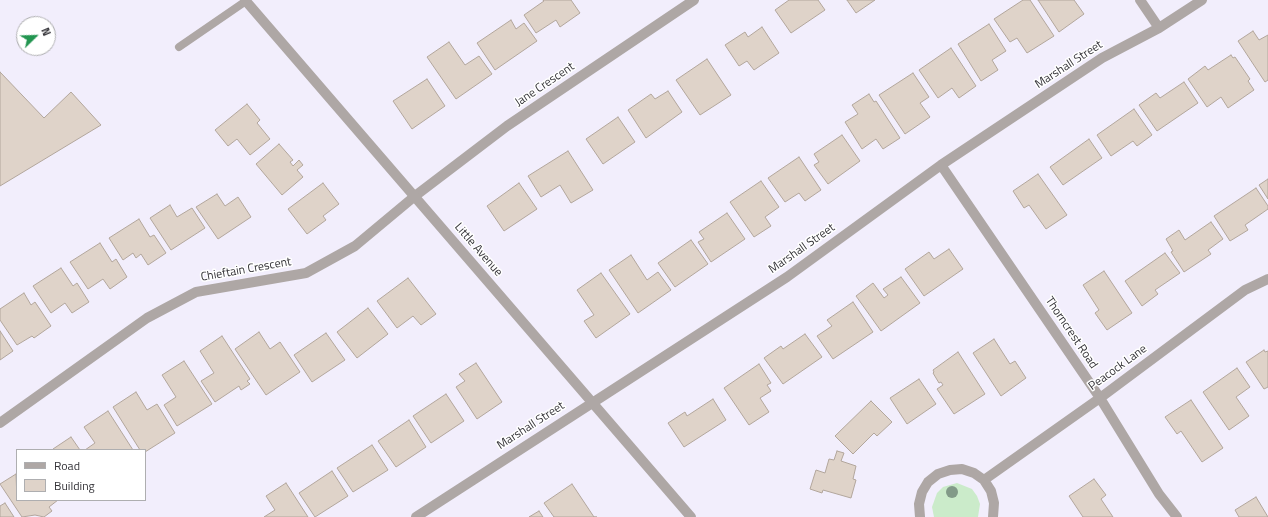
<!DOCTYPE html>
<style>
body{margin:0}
#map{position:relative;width:1268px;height:517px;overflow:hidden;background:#f2eefc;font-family:"Titillium Web",sans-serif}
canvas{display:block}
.legend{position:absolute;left:16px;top:449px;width:130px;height:52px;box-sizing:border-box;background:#fff;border:1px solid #aeaeb0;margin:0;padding:5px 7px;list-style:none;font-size:12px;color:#353439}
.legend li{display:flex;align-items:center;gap:8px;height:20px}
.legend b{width:20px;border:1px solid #aeaeb0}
.north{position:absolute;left:16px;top:16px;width:40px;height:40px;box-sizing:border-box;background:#fff;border:1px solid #aeaeb0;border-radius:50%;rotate:67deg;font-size:11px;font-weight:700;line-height:16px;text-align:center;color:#353439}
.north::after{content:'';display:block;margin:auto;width:14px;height:18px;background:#229550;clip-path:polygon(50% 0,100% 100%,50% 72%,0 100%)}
</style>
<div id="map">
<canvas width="1268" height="517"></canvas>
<ul class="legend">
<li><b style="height:5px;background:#aea7a5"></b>Road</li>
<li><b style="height:11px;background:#dfd3c9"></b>Building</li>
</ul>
<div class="north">N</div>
</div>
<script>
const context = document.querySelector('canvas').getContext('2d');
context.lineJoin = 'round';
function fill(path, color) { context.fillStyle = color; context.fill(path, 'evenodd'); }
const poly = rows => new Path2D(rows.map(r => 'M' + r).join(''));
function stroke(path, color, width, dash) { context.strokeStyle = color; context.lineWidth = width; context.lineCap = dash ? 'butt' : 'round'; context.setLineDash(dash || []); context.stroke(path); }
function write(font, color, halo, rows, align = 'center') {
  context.font = font + ' "Titillium Web",sans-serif'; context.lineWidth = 3; context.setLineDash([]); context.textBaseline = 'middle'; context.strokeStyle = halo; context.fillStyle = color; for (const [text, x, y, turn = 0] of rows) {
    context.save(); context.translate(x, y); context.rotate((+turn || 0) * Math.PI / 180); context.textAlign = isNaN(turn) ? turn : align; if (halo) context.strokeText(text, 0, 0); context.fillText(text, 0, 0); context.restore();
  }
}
const green = poly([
 [957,483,972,489,977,496,980,504,978,517,934,517,932,507,937,493,943,487]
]);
const building = poly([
 [543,0,571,0,580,13,560,27,556,20,536,33,524,15,544,1,543,0],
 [789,0,818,0,825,10,791,33,775,10,789,0],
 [847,0,875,0,856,13,847,0],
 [1023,0,1030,0,1054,36,1027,53,1017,38,1010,42,994,19,1023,0],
 [1038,0,1074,0,1084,14,1059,32,1038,0],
 [511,20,516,29,524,23,537,41,495,70,477,43,511,20],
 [989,24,1006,51,992,60,998,70,981,81,958,44,989,24],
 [762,27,779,53,754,70,747,61,739,66,725,45,745,32,748,37,762,27],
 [1253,31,1259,40,1268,35,1268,80,1265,82,1238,41,1253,31],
 [449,42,465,65,479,56,492,74,456,99,427,57,449,42],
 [951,48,976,86,959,98,952,88,938,98,919,70,951,48],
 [1231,55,1233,58,1235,57,1250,79,1248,81,1254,90,1228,108,1221,97,1207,107,1188,79,1205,66,1208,70,1231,55],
 [707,59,731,95,700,115,676,80,707,59],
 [0,72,44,118,71,92,101,125,0,186,0,72],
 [913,73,929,97,920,103,930,117,905,134,879,95,913,73],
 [427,79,445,106,412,129,393,101,427,79],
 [1184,82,1198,103,1157,131,1139,105,1156,93,1160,98,1184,82],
 [668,91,682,112,646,138,628,110,651,94,655,99,668,91],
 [869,94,874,102,876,101,900,138,883,149,876,139,862,149,845,122,858,114,852,105,869,94],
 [247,104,260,120,257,123,270,139,250,155,237,139,228,146,215,130,247,104],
 [1134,109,1152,135,1137,146,1133,141,1111,156,1097,135,1134,109],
 [618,117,635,142,603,164,586,139,618,117],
 [842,135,860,161,828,184,814,165,819,162,814,154,842,135],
 [1089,139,1102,158,1063,185,1050,167,1089,139],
 [279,144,293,160,290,162,293,166,299,160,303,165,297,170,303,177,282,195,256,164,279,144],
 [568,151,593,190,571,203,560,185,541,197,528,176,568,151],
 [799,157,821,190,805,201,799,193,785,202,768,178,799,157],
 [1038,174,1067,215,1046,229,1029,205,1024,208,1013,191,1038,174],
 [1268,179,1268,199,1259,185,1268,179],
 [761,181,779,207,765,217,771,226,754,237,730,202,761,181],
 [323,183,339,204,323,216,326,220,307,234,288,209,323,183],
 [519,183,537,209,504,231,487,206,519,183],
 [1256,188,1268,206,1268,209,1245,225,1248,230,1230,241,1214,216,1256,188],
 [217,194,225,206,238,197,251,217,218,239,196,207,217,194],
 [170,205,177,217,192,208,205,228,171,250,150,218,170,205],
 [727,213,745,239,711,262,698,242,704,239,699,232,727,213],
 [139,219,150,237,154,235,166,253,148,265,141,254,136,258,133,253,123,260,109,238,139,219],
 [1211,222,1223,239,1208,250,1211,254,1184,272,1171,252,1173,251,1166,239,1179,230,1185,240,1211,222],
 [691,240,708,264,675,287,658,263,691,240],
 [100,243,112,262,116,259,127,277,110,289,103,279,88,289,70,262,100,243],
 [949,249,963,269,924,296,905,269,929,252,934,259,949,249],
 [1165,253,1180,273,1155,290,1158,294,1142,306,1125,281,1165,253],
 [631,255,647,280,658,272,671,290,638,313,609,270,631,255],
 [61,268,73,286,77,283,89,302,72,313,65,303,51,313,33,286,61,268],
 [1104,271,1132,313,1107,330,1095,313,1099,310,1083,285,1104,271],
 [601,273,630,314,596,338,584,321,594,315,577,290,601,273],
 [901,277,920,303,881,331,856,296,873,283,884,298,888,295,883,289,901,277],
 [408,278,436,314,421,325,413,316,397,328,377,301,408,278],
 [24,293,31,305,35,302,51,326,34,338,32,336,17,345,0,320,0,309,24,293],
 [853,302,873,332,833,359,817,336,832,326,827,320,853,302],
 [368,308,388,334,357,358,337,332,368,308],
 [0,331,13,351,0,360,0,331],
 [259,332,270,349,280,342,300,372,266,395,235,349,259,332],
 [326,333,345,360,312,382,294,355,326,333],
 [805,334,822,357,783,384,764,358,781,346,783,349,805,334],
 [222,336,250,379,247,381,250,384,241,390,239,386,215,402,201,381,214,373,200,351,222,336],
 [994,339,1010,364,1015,361,1026,378,1001,396,973,353,994,339],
 [1264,350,1265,352,1268,351,1268,387,1264,389,1246,362,1264,350],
 [958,352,985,394,954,414,937,389,943,385,941,382,939,383,933,373,934,372,933,370,958,352],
 [184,361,212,404,177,426,164,405,176,397,162,375,184,361],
 [476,363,502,402,477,419,456,387,465,381,459,374,476,363],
 [759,364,771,383,767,385,771,391,760,398,769,412,749,425,724,388,759,364],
 [1237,368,1250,387,1236,397,1249,416,1229,430,1203,392,1237,368],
 [919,379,936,404,907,424,890,398,919,379],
 [136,392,147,410,157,404,175,433,145,452,145,450,140,450,113,407,136,392],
 [446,394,464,421,431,443,413,416,446,394],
 [713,399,726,420,684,447,668,423,685,412,687,416,713,399],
 [1191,400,1223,448,1202,462,1181,431,1177,434,1165,417,1191,400],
 [871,401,892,422,877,436,874,433,853,454,835,436,871,401],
 [108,411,133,450,85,450,95,443,84,427,108,411],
 [409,420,426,447,396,467,378,441,409,420],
 [71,437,80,450,53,450,53,449,71,437],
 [372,445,388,470,353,492,337,468,372,445],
 [837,451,844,453,841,461,856,466,853,479,856,480,851,498,823,490,822,493,810,489,816,470,825,473,829,459,834,460,837,451],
 [332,471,348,496,315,517,299,493,332,471],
 [16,474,17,500,58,500,49,507,52,511,44,517,35,515,22,517,0,484,16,474],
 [1094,479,1106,495,1101,499,1113,517,1083,517,1069,496,1094,479],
 [286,483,308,517,264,517,275,510,266,496,286,483],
 [572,484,594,517,597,517,554,517,544,503,572,484],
 [1256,497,1268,517,1239,517,1235,510,1256,497],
 [5,503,14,517,0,517,0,506,5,503],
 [539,511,543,517,529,517,539,511]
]);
const service = poly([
 [179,47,246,1]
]);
const minor = poly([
 [1140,0,1159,28],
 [941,165,1100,398,1159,494,1177,517],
 [0,423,147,318,196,292,306,273,355,246,415,196,507,126,694,0],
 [984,480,1100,398,1245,290,1268,279],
 [416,517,787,277,941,165,1102,58,1159,28,1202,0],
 [920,517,919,504,922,492,928,482,938,474,950,470,962,469,974,473,984,480,991,491,994,503,993,517]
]);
const tertiary = poly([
 [245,0,691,517]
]);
const trees = [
 [952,492]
];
const streetNames = [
 ["Marshall Street",1069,65,-33],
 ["Jane Crescent",545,85,-34],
 ["Marshall Street",802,249,-35],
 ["Little Avenue",478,250,49],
 ["Chieftain Crescent",246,270,-10],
 ["Thorncrest Road",1071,333,56],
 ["Peacock Lane",1118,368,-36],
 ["Marshall Street",531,426,-33]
];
fill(green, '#cbebca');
fill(building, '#dfd3c9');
stroke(building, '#b2a69c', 1);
stroke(service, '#aea7a5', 8);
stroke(minor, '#aea7a5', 10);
stroke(tertiary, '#aea7a5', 10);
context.fillStyle = '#829a88';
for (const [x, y] of trees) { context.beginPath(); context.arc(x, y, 6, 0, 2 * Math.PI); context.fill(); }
write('12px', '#353439', '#fff', streetNames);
</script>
